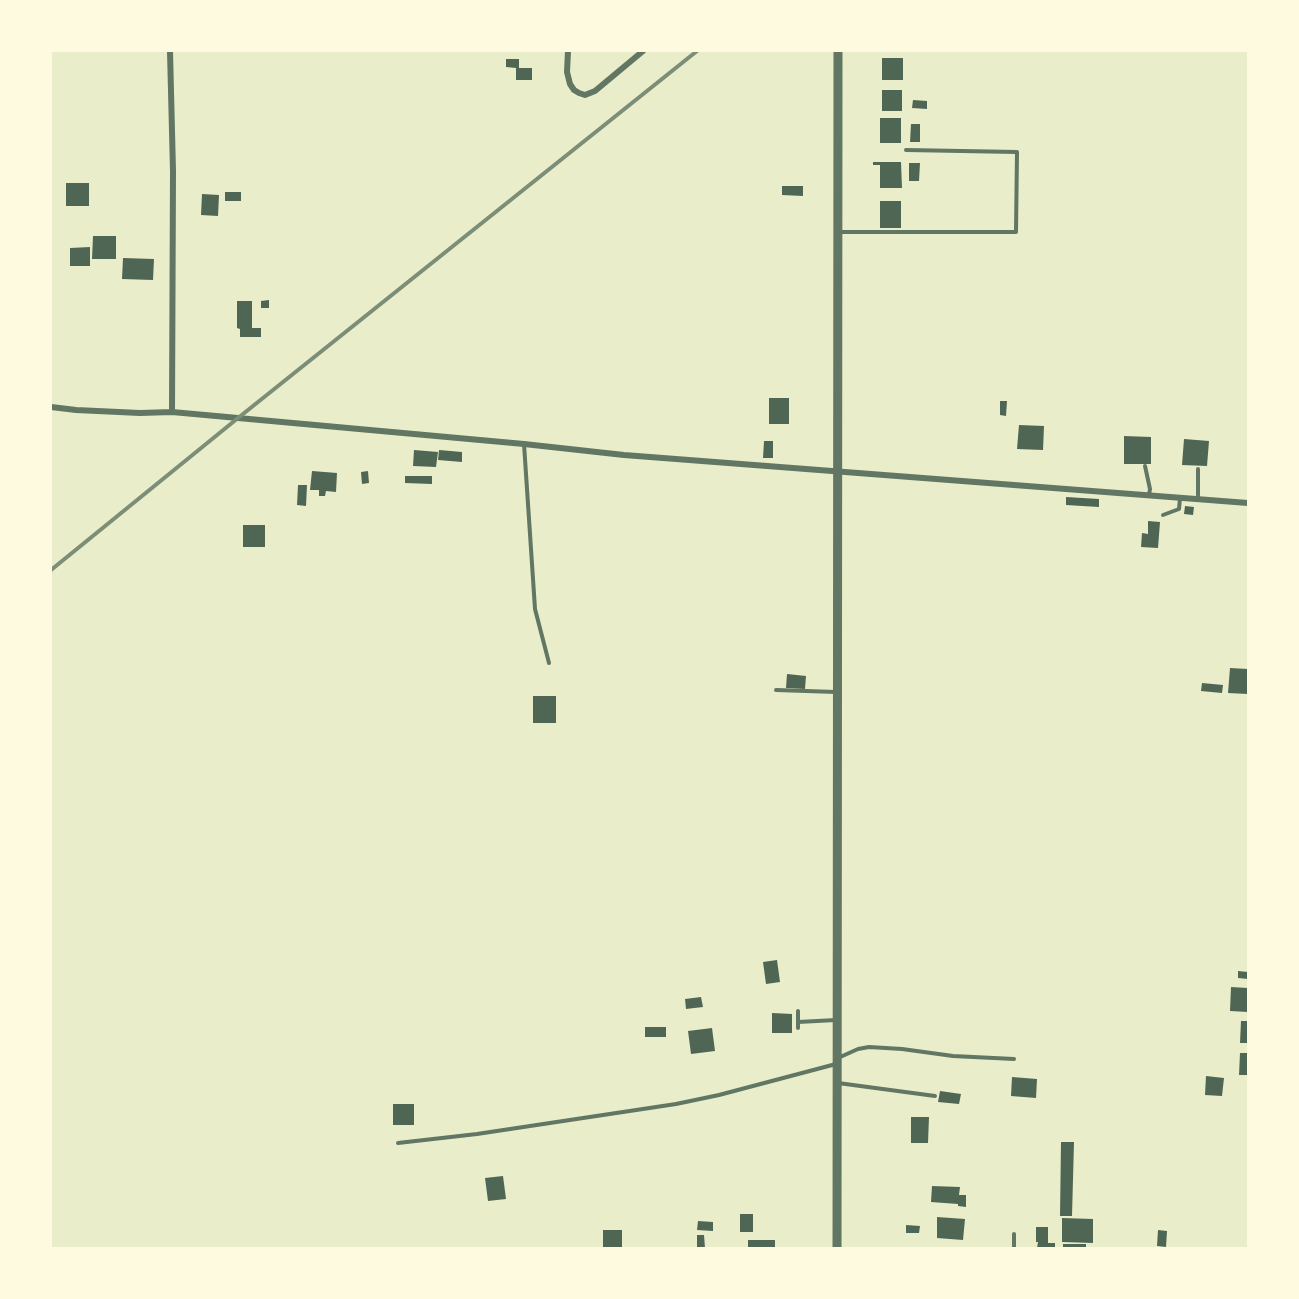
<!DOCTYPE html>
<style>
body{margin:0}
#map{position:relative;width:1299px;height:1299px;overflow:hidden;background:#e9edc9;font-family:Commissioner,sans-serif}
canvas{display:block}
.frame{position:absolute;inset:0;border:52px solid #fefae0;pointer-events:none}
</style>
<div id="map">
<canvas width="1299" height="1299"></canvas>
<div class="frame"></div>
</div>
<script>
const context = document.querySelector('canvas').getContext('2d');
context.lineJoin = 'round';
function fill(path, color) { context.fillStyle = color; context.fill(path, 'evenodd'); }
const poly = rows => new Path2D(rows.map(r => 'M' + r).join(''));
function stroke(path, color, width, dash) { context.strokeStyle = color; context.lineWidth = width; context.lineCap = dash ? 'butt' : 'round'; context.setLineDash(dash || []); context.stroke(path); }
const building = poly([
 [882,58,903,58,903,80,882,80],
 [506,59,519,59,519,68,532,68,532,80,516,80,516,68,506,67],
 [882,90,902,90,902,111,882,111],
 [913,100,927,101,927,109,912,108],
 [880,118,901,118,901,143,880,143],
 [911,124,920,124,920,142,910,142],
 [873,162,901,162,902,188,880,188,880,165,873,165],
 [909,163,920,163,919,181,909,181],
 [66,183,89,183,89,206,66,206],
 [782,186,803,186,803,196,782,195],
 [225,192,241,192,241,201,225,201],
 [202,194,219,195,218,216,201,215],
 [880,201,901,201,901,228,880,228],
 [93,236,116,236,116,259,92,259],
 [90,247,90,266,70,266,70,248],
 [123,258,154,259,153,280,122,279],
 [269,300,269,308,261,308,261,301],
 [237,301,252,301,252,328,261,328,261,337,240,337,240,329,237,328],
 [769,398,789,398,789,424,769,424],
 [1000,401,1007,401,1006,416,1000,415],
 [1019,425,1044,426,1043,450,1017,449],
 [1124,436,1151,437,1151,464,1124,464],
 [1184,439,1209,441,1207,466,1182,465],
 [764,441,773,441,773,458,763,458],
 [414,450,438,452,436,467,413,466],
 [439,450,462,452,462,462,438,460],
 [312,471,337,473,336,492,326,491,325,496,319,496,319,490,310,490],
 [368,471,369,483,362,484,361,472],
 [405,476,432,476,432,484,405,483],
 [298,485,307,485,306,506,297,505],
 [1066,497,1099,499,1099,507,1066,505],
 [1185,506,1194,507,1193,515,1184,514],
 [1148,521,1160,522,1158,548,1141,547,1142,533,1148,534],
 [243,525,265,525,265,547,243,547],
 [1230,668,1248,669,1248,694,1228,693],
 [787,674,806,676,805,689,786,688],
 [1202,683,1223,685,1222,693,1201,691],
 [533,696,556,696,556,723,533,723],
 [777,960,780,982,766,984,763,962],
 [1238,971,1248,972,1248,979,1238,978],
 [1231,987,1248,988,1248,1012,1230,1011],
 [701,997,703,1007,686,1009,685,999],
 [772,1013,792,1014,792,1033,772,1033],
 [1241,1021,1248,1021,1248,1043,1240,1043],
 [645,1027,666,1027,666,1037,645,1037],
 [712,1028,715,1051,691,1054,688,1031],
 [1240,1053,1248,1053,1248,1075,1239,1075],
 [1206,1076,1224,1078,1222,1096,1205,1095],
 [1012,1077,1037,1079,1036,1098,1011,1096],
 [940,1091,961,1094,959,1104,938,1102],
 [393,1104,414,1104,414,1125,393,1125],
 [911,1117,929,1117,928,1143,911,1143],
 [1061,1142,1074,1142,1072,1216,1060,1216],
 [503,1176,506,1199,488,1201,485,1178],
 [932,1186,960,1187,959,1195,966,1195,966,1207,958,1206,958,1204,931,1202],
 [740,1214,753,1214,753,1232,740,1232],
 [937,1217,965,1219,963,1240,937,1238],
 [1062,1218,1093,1219,1093,1243,1062,1242],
 [698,1221,713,1222,713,1231,697,1230],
 [906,1225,920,1226,919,1233,906,1233],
 [1036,1227,1048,1227,1048,1243,1055,1243,1055,1248,1037,1248,1038,1242,1036,1242],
 [603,1230,622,1230,622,1248,603,1248],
 [1158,1230,1167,1231,1166,1247,1157,1246],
 [697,1235,704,1235,705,1248,697,1248],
 [748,1240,775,1240,775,1248,748,1248],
 [1063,1244,1086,1244,1086,1248,1063,1248]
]);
const service = poly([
 [838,232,1016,232,1017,152,906,150],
 [524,444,535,609,549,663],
 [1145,466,1150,489,1149,495],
 [1198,499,1198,469],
 [1163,515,1179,509,1180,498],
 [776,690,836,692],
 [798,1011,798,1028],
 [798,1022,836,1020],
 [838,1058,858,1049,869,1047,902,1049,953,1056,1014,1059],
 [838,1083,935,1096],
 [398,1143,477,1134,676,1104,719,1095,836,1064],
 [1014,1248,1014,1234]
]);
const minor = poly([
 [170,51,173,171,172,412],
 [568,51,567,72,570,84,574,90,579,93,585,95,595,91,643,51],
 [51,407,76,410,140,413,172,412,524,444,624,455,1248,503]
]);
const tertiary = poly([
 [837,1248,838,51]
]);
const rail = poly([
 [51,570,238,418,697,51]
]);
fill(building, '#4f6655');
stroke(service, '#617663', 4);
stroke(minor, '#617663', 6);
stroke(tertiary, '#617663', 9);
stroke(rail, '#7c8e77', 4);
</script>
